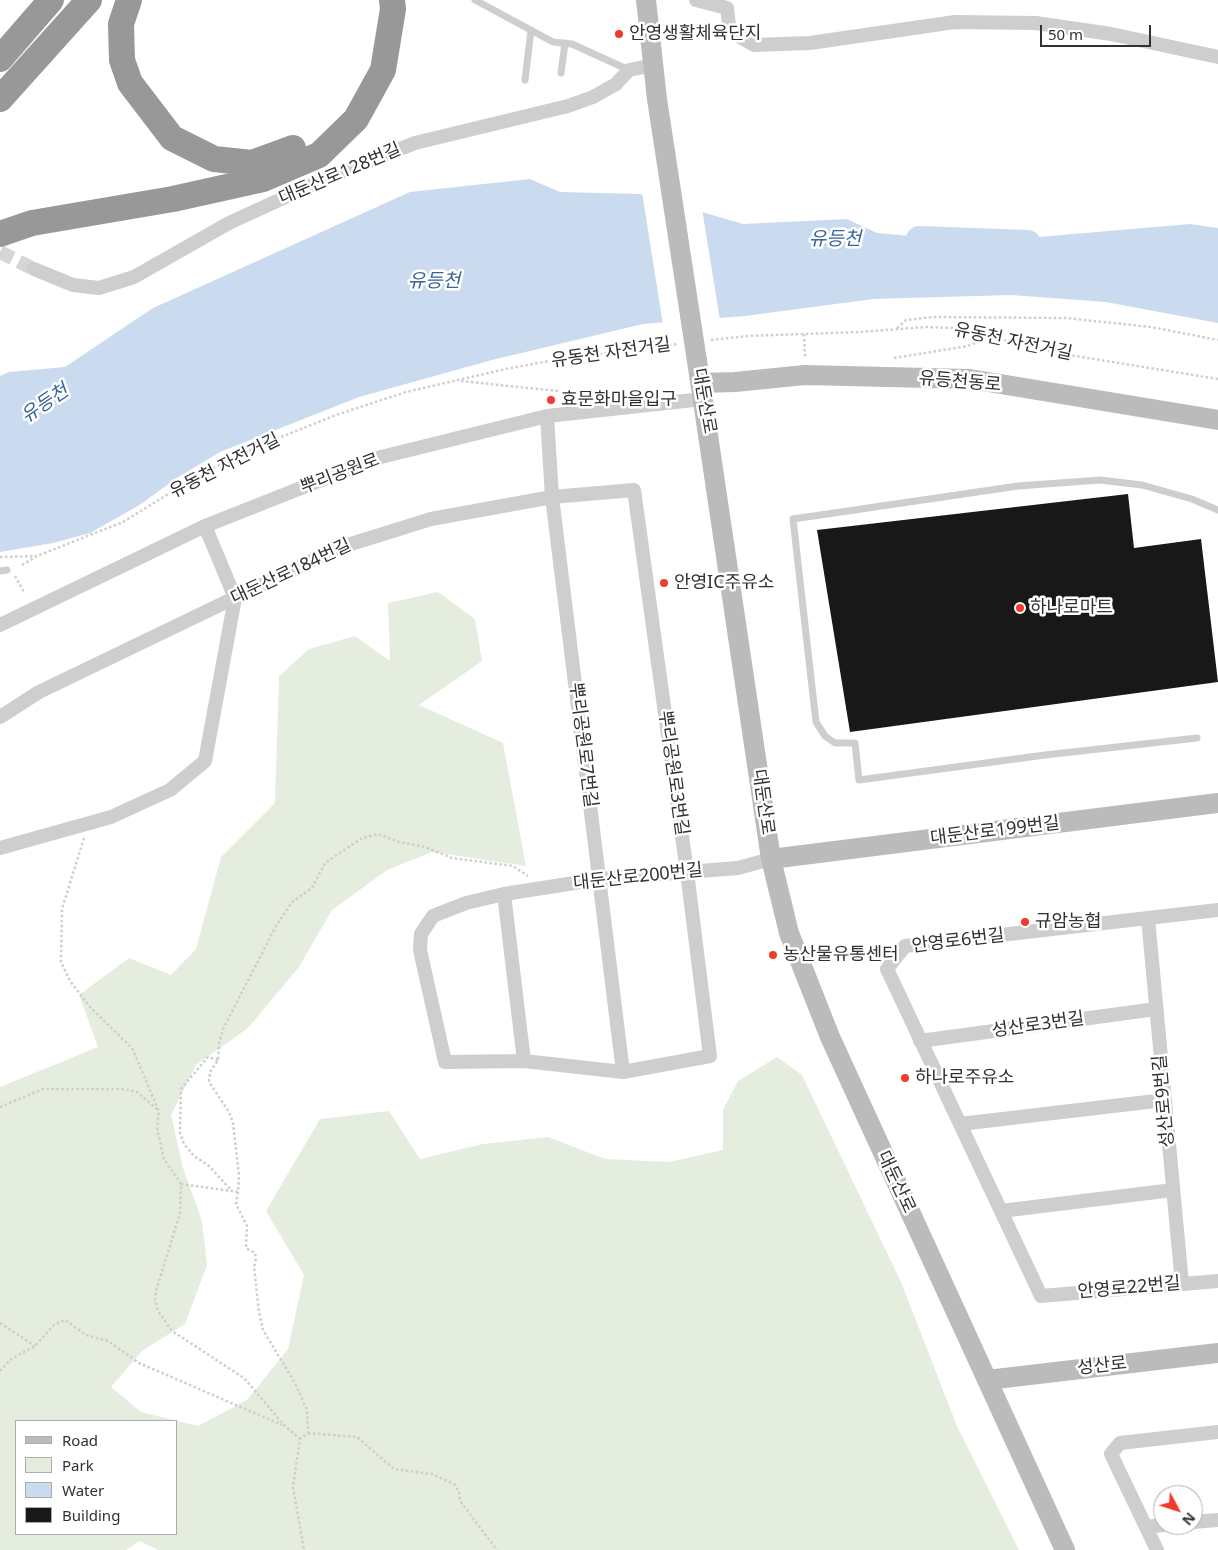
<!DOCTYPE html>
<meta charset="utf-8">
<style>
body{margin:0}
#map{position:relative;width:1218px;height:1550px;overflow:hidden;background:#fff;font-family:"Noto Sans",sans-serif}
canvas{display:block}
.legend{position:absolute;left:15px;top:1420px;width:162px;height:115px;box-sizing:border-box;background:#fff;border:1px solid #adadad;margin:0;padding:6px 9px;list-style:none;font-size:15px;color:#313131}
.legend li{display:flex;align-items:center;gap:10px;height:25px}
.legend b{width:25px;border:1px solid #adadad}
.north{position:absolute;left:1153px;top:1485px;width:50px;height:50px;box-sizing:border-box;background:#fff;border:1px solid #adadad;border-radius:50%;rotate:130deg;font-size:14px;font-weight:700;line-height:20px;text-align:center;color:#313131}
.north::after{content:'';display:block;margin:auto;width:18px;height:22px;background:#ef3b2c;clip-path:polygon(50% 0,100% 100%,50% 72%,0 100%)}
.scale{position:absolute;left:1040px;top:25px;width:111px;height:22px;box-sizing:border-box;border:2px solid #313131;border-top:0;padding-left:6px;font-size:15px;line-height:18px;white-space:nowrap;color:#313131;-webkit-text-stroke:4px #fff;paint-order:stroke}
</style>
<div id="map">
<canvas width="1218" height="1550"></canvas>
<ul class="legend">
<li><b style="height:6px;background:#bbb"></b>Road</li>
<li><b style="height:14px;background:#e5eede"></b>Park</li>
<li><b style="height:14px;background:#cadbef"></b>Water</li>
<li><b style="height:14px;background:#181818"></b>Building</li>
</ul>
<div class="north">N</div>
<div class="scale">50 m</div>
</div>
<script>
const context = document.querySelector('canvas').getContext('2d');
context.lineJoin = 'round';
function fill(path, color) { context.fillStyle = color; context.fill(path, 'evenodd'); }
const poly = rows => new Path2D(rows.map(r => 'M' + r).join(''));
function stroke(path, color, width, dash) { context.strokeStyle = color; context.lineWidth = width; context.lineCap = dash ? 'butt' : 'round'; context.setLineDash(dash || []); context.stroke(path); }
function write(font, color, halo, rows, align = 'center') {
  context.font = font + ' "Noto Sans","Noto Sans KR",sans-serif'; context.lineWidth = 5; context.setLineDash([]); context.textBaseline = 'middle'; context.strokeStyle = halo; context.fillStyle = color; for (const [text, x, y, turn = 0] of rows) {
    context.save(); context.translate(x, y); context.rotate((+turn || 0) * Math.PI / 180); context.textAlign = isNaN(turn) ? turn : align; if (halo) context.strokeText(text, 0, 0); context.fillText(text, 0, 0); context.restore();
  }
}
const green = poly([
 [438,592,475,619,482,661,419,705,503,743,526,866,432,852,387,870,332,910,299,967,248,1028,196,1065,171,1115,183,1168,202,1221,207,1265,185,1324,142,1351,111,1387,141,1412,198,1426,247,1400,288,1349,304,1275,266,1211,320,1119,389,1111,420,1159,483,1144,548,1137,605,1159,669,1162,723,1150,723,1110,738,1081,777,1057,802,1075,901,1282,957,1426,1019,1550,158,1550,140,1541,126,1550,0,1550,0,1087,98,1047,79,995,129,958,171,975,196,949,221,857,275,803,279,676,309,649,355,636,390,661,388,603],
 [16,1421,176,1421,176,1534,16,1534]
]);
const water = poly([
 [530,179,560,192,640,194,743,224,847,219,877,233,980,242,1190,224,1218,228,1218,323,1106,302,1011,295,873,299,745,316,643,324,492,360,359,397,220,452,177,478,138,506,90,533,53,543,0,552,0,376,9,372,65,367,153,308,410,192]
]);
const pier = poly([
 [642,192,702,209,720,320,663,325]
]);
const river = poly([
 [919,239,1028,243]
]);
const building = poly([
 [1128,494,1134,548,1201,539,1218,682,850,732,817,530]
]);
const streetTunnel = poly([
 [0,252,34,269]
]);
const path = poly([
 [897,328,906,320,934,317,1066,318,1151,327,1218,340],
 [804,334,805,357],
 [711,340,747,336,860,332,926,327,952,328,1063,354,1218,379],
 [894,358,968,346,985,338],
 [461,381,576,393],
 [0,557,36,556],
 [22,565,37,556,123,522,204,472,266,443,336,415,406,392,506,369,554,360,678,344],
 [15,576,24,592],
 [84,838,62,909,61,962,70,981,90,1007,132,1048,159,1111,157,1128,164,1159,181,1184,180,1213,156,1291,155,1300,158,1311,172,1331,244,1378,284,1425,300,1439],
 [218,1060,208,1057,181,1089,180,1133,184,1144,194,1156,209,1166,232,1191],
 [0,1107,43,1089,124,1089,137,1092,158,1110],
 [181,1184,238,1192,239,1176,233,1123,229,1112,209,1082,210,1072,218,1060,219,1044,223,1029,276,926,292,902,312,888,325,863,362,838,378,834,399,842,425,847,452,858,513,866,528,876],
 [238,1192,236,1204,247,1226,246,1248,255,1253,256,1258,254,1267,259,1312,263,1330,295,1383,307,1410,308,1433,300,1439,293,1487,304,1550],
 [0,1323,35,1346],
 [0,1371,11,1359,35,1346,54,1325,65,1320,86,1335,108,1341,139,1363,282,1425],
 [308,1433,357,1437,394,1469,432,1474,454,1484,459,1492,460,1501,497,1550]
]);
const lane = poly([
 [475,0,553,42,572,44,629,70],
 [561,73,565,43],
 [525,80,531,30],
 [0,571,7,570],
 [1197,738,1045,755,859,780,855,743,835,743,825,736,816,722,793,519,1018,486,1100,480,1142,485,1192,499,1218,510]
]);
const street = poly([
 [696,0,727,8],
 [727,8,729,25,738,36,754,45,810,43,955,22,1036,23,1111,34,1218,57],
 [34,269,73,285,99,288,134,277,229,223,327,178,415,143,568,106,593,97,616,84,629,70,654,65],
 [547,416,552,497,623,1072],
 [0,625,205,526,377,458,547,416,703,399],
 [0,717,39,692,338,548,431,519,552,497,634,490,687,872,710,1056,623,1072,524,1061,445,1062,420,950,421,934,433,916,466,903,504,894,600,879,687,872,738,868,771,859],
 [0,848,111,817,170,790,205,761,235,598,205,526],
 [504,894,524,1061],
 [1218,910,905,946,887,969,1041,1296,1218,1281],
 [1148,918,1182,1284],
 [920,1041,1156,1009],
 [960,1124,1164,1100],
 [1001,1211,1173,1190],
 [1193,1522,1218,1520],
 [1146,1527,1163,1525],
 [1157,1550,1111,1454,1120,1443,1218,1432]
]);
const secondary = poly([
 [646,0,657,99],
 [697,361,771,859,789,933,830,1037,1065,1550],
 [700,383,735,382,805,375,970,379,1218,420],
 [771,859,1218,803],
 [987,1380,1218,1353]
]);
const highway = poly([
 [129,0,121,24,122,60,130,83,172,138,214,159,252,163,293,148],
 [0,59,51,0],
 [0,99,89,0],
 [0,234,32,223,173,199,263,179,319,155,356,119,383,70,393,9,392,0]
]);
const secondaryBridge = poly([
 [657,99,697,361]
]);
const markers = [
 [619,34,5,"#ef3b2c"],
 [551,400,5,"#ef3b2c"],
 [664,583,5,"#ef3b2c"],
 [1020,608,5,"#ef3b2c"],
 [1025,922,5,"#ef3b2c"],
 [773,955,5,"#ef3b2c"],
 [905,1078,5,"#ef3b2c"]
];
const poiNames = [
 ["안영생활체육단지",629,34],
 ["효문화마을입구",561,400],
 ["안영IC주유소",674,583],
 ["하나로마트",1030,608],
 ["규암농협",1035,922],
 ["농산물유통센터",783,955],
 ["하나로주유소",915,1078]
];
const streetNames = [
 ["대둔산로128번길",340,174,-23],
 ["유동천 자전거길",1013,342,12],
 ["유동천 자전거길",611,353,-8],
 ["유등천동로",960,382,5],
 ["대둔산로",704,401,80],
 ["유동천 자전거길",225,466,-27],
 ["뿌리공원로",340,474,-21],
 ["대둔산로184번길",291,572,-25],
 ["뿌리공원로7번길",583,745,83],
 ["뿌리공원로3번길",673,773,82],
 ["대둔산로",763,802,82],
 ["대둔산로199번길",995,831,-7],
 ["대둔산로200번길",638,877,-6],
 ["안영로6번길",958,941,-7],
 ["성산로3번길",1038,1025,-8],
 ["성산로9번길",1164,1101,-95],
 ["대둔산로",896,1182,65],
 ["안영로22번길",1129,1288,-5],
 ["성산로",1102,1366,-6]
];
const waterNames = [
 ["유등천",835,240],
 ["유등천",434,282],
 ["유등천",45,404,-34]
];
fill(green, '#e5eede');
fill(water, '#cadbef');
fill(pier, '#fff');
stroke(river, '#cadbef', 26);
fill(building, '#181818');
stroke(streetTunnel, '#d6d6d6', 14, [14, 7]);
stroke(path, '#cecece', 2.5, [2.5, 2.5]);
stroke(lane, '#cecece', 7);
stroke(street, '#cecece', 14);
stroke(secondary, '#bbb', 20);
stroke(highway, '#989898', 26);
stroke(secondaryBridge, '#bbb', 20);
for (const [x, y, r, color] of markers) { const dot = new Path2D(); dot.arc(x, y, r, 0, 2 * Math.PI); context.fillStyle = color; context.fill(dot); stroke(dot, '#fff', 2); }
write('18px', '#313131', '#fff', poiNames, 'left');
write('18px', '#313131', '#fff', streetNames);
write('italic 19px', '#396598', '#fff', waterNames);
</script>
